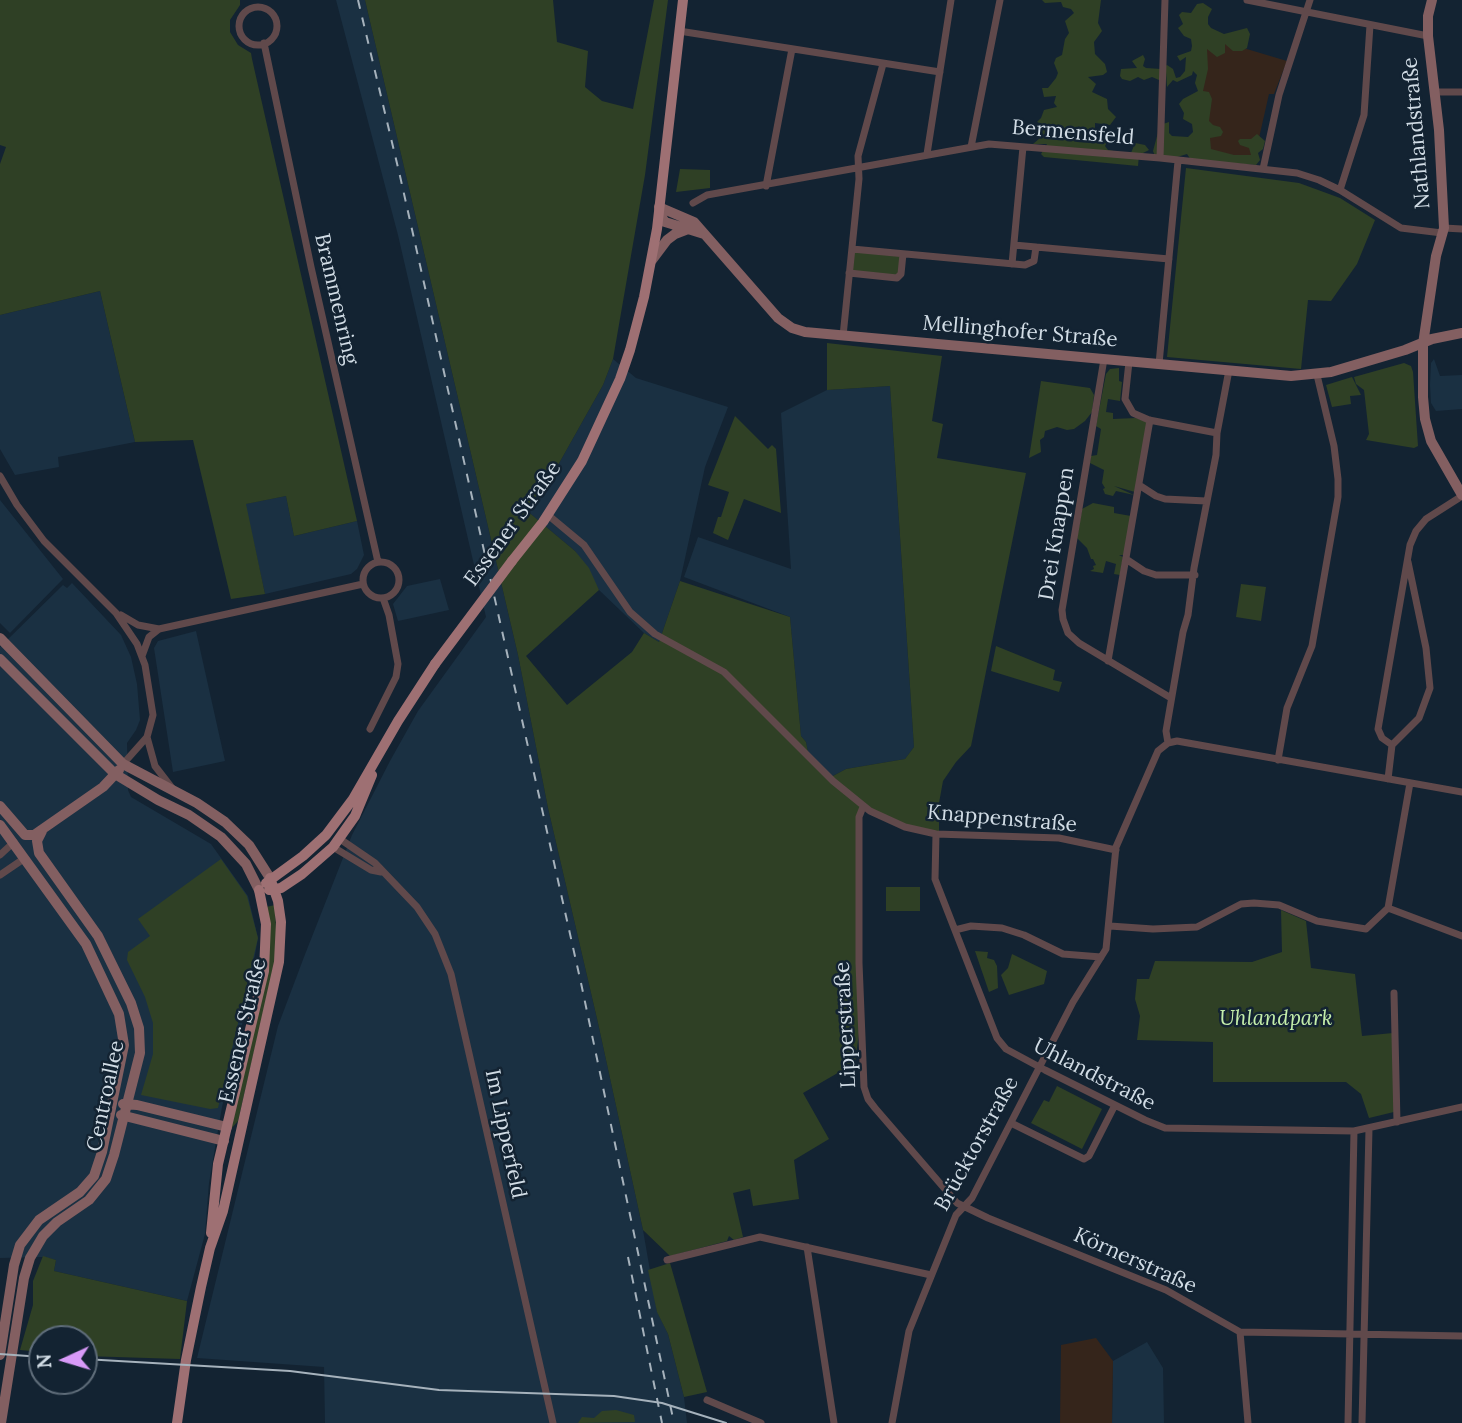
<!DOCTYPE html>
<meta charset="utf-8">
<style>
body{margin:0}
#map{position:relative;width:1462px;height:1423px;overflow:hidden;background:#132332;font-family:Lora,serif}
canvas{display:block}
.north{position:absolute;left:28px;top:1325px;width:70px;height:70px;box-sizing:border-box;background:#132332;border:2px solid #5f6d7a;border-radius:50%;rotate:266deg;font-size:19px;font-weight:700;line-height:28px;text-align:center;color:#d1dce5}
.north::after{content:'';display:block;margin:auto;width:24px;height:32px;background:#d89af8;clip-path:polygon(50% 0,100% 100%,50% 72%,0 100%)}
</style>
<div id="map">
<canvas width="1462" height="1423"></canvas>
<div class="north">N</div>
</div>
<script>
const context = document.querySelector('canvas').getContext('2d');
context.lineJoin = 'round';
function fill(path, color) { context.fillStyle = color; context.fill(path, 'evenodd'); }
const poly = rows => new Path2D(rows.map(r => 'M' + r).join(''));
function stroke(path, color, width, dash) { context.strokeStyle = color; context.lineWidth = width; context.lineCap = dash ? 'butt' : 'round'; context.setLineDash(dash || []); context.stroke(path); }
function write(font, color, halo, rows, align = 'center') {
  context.font = font + ' Lora,serif'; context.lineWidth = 5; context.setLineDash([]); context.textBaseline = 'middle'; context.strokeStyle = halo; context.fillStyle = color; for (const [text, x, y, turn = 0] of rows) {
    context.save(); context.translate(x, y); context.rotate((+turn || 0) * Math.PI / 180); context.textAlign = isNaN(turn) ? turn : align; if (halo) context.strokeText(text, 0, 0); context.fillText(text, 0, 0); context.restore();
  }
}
const built = poly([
 [336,0,365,0,518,655,548,808,598,1023,643,1230,657,1311,668,1334,684,1397,687,1423,325,1423,324,1367,197,1358,278,1026,304,957,352,835,390,761,418,711,486,617,398,235],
 [100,291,135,442,58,457,59,467,15,475,0,449,0,315],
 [613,359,636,378,728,407,705,467,680,581,659,642,644,633,599,590,575,551,526,510,553,474,603,385],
 [1434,359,1440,376,1462,375,1462,409,1436,411,1431,403,1430,385,1431,363],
 [890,386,914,747,905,759,846,769,831,777,809,757,806,742,801,736,790,617,684,577,698,537,791,569,781,413,827,390],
 [286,496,294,536,357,521,364,555,357,569,351,574,265,594,245,504],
 [0,500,63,579,10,633,0,623],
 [440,579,449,610,398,621,393,604,407,586],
 [72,583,121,635,131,657,137,684,140,720,136,730,127,743,128,790,131,797,211,844,248,896,258,938,243,1021,222,1107,209,1183,205,1234,187,1301,54,1271,56,1260,43,1257,0,1258,0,647,63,585,67,588],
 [196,631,225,761,173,772,154,648,158,641],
 [1147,1342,1163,1368,1164,1423,1112,1423,1113,1361]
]);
const education = poly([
 [1200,35,1287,61,1274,94,1269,94,1254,160,1196,153],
 [1096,1338,1113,1361,1112,1423,1060,1423,1061,1345]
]);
const green = poly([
 [0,0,240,0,240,5,230,20,230,32,238,45,251,53,252,59,357,521,294,536,286,496,246,504,265,594,231,599,193,440,135,442,100,291,0,315,0,164,6,147,0,145],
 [365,0,553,0,557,42,588,51,585,87,602,101,633,109,654,0,668,0,645,175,613,359,603,385,553,474,526,510,575,551,589,568,599,590,526,656,567,705,632,652,644,633,659,642,680,581,790,617,801,736,806,742,809,757,831,777,846,769,905,759,914,747,890,386,827,390,827,343,942,356,932,421,943,424,937,458,1026,473,971,746,956,762,943,781,939,803,939,833,906,826,862,806,861,1018,855,1063,803,1093,829,1139,794,1160,799,1199,753,1206,750,1189,733,1193,743,1237,734,1240,729,1236,727,1241,670,1256,643,1230,598,1023,548,808,518,655],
 [1042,0,1101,0,1098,23,1102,31,1094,42,1095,54,1105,64,1107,72,1103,75,1088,77,1096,84,1092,92,1107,99,1108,109,1116,117,1110,125,1095,123,1095,137,1108,140,1105,146,1108,150,1126,153,1131,153,1135,143,1145,145,1149,150,1139,155,1138,166,1044,157,1041,154,1047,144,1033,144,1040,138,1042,124,1037,122,1041,118,1044,110,1057,107,1054,103,1056,96,1044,97,1042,88,1048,88,1056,78,1058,73,1054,63,1056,58,1062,55,1065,39,1069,33,1065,21,1074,13,1071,9,1063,7,1061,2,1045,3],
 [1203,3,1212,9,1208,17,1208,24,1211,28,1224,34,1247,28,1250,34,1247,48,1242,51,1233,51,1225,44,1225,53,1217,57,1207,49,1208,69,1203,91,1209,92,1212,99,1209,121,1213,125,1220,127,1223,132,1221,136,1210,138,1211,149,1234,155,1251,155,1249,148,1240,145,1238,141,1240,139,1251,139,1257,134,1265,141,1263,149,1258,153,1260,160,1256,165,1191,160,1187,154,1174,158,1155,156,1153,151,1160,125,1169,122,1169,133,1172,136,1188,137,1193,132,1192,124,1183,119,1184,113,1179,104,1183,99,1198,91,1195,83,1197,75,1193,71,1192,75,1177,82,1173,80,1167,87,1166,72,1159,80,1152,77,1144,80,1138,77,1130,81,1122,79,1120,76,1121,69,1137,68,1132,61,1143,55,1145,59,1143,66,1146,68,1161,69,1167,65,1173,69,1176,78,1180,77,1185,71,1186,57,1180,61,1177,56,1191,51,1192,46,1191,39,1184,36,1178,28,1183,24,1179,15,1182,12,1191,13,1197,4],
 [1186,168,1299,183,1340,198,1375,220,1357,264,1331,301,1308,300,1301,369,1167,357],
 [680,169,710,170,710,188,676,192],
 [852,249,903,254,900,276,849,273],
 [1404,363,1411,366,1413,372,1418,446,1414,448,1366,440,1369,434,1364,390,1356,384,1354,377],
 [1119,368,1119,381,1122,382,1120,401,1108,399,1106,412,1113,413,1113,419,1136,418,1147,422,1135,492,1114,486,1134,495,1116,491,1113,496,1105,494,1103,489,1105,488,1102,483,1104,470,1090,463,1091,456,1097,455,1101,429,1096,426,1106,374,1110,369],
 [1352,377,1361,395,1350,396,1351,404,1332,407,1326,385],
 [1041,381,1090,388,1094,395,1092,412,1085,421,1074,429,1067,430,1057,427,1045,431,1044,437,1040,440,1041,452,1029,458],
 [735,416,768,449,772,445,776,449,781,513,744,499,728,540,713,533,718,517,721,517,729,492,708,485],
 [1093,503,1114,507,1114,513,1131,516,1124,555,1119,555,1123,557,1120,575,1114,574,1116,564,1106,561,1103,573,1090,571,1094,569,1093,566,1096,565,1093,559,1091,559,1087,548,1077,538,1082,509],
 [1241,584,1266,587,1261,621,1236,617],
 [996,646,1055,670,1053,680,1062,682,1059,692,991,671],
 [221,859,247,896,258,938,218,1108,210,1109,141,1095,153,1054,153,1023,145,997,127,960,128,952,150,936,138,919],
 [886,887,920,887,920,911,886,911],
 [275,905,277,953,238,1121,231,1129,264,984,266,907],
 [1281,910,1306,921,1311,968,1355,974,1362,1036,1393,1033,1398,1111,1369,1118,1361,1094,1346,1082,1213,1082,1213,1042,1137,1040,1140,1016,1135,999,1137,979,1149,979,1155,961,1252,962,1282,952],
 [975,951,988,952,987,958,994,960,997,966,998,988,989,992],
 [1012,954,1047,971,1044,984,1009,995,1001,975,1008,968],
 [1057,1086,1102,1109,1082,1149,1031,1123,1044,1100,1049,1102],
 [43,1256,56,1260,54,1271,187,1301,180,1359,84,1356,84,1339,42,1339,42,1352,20,1350,33,1305,33,1281],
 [670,1263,707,1392,684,1397,668,1334,657,1312,648,1270],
 [616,1410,634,1415,635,1422,578,1423,582,1417,594,1418,602,1411]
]);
const street = poly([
 [1247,0,1428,36],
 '239 26a19 19 0 1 1 38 0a19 19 0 1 1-38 0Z',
 [679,31,940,72],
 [264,43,311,267,378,562],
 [1435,92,1462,92],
 [971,147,1000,0],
 [927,154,951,0],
 [1160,158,1165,0],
 [1263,169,1279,95,1310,0],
 [766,186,792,49],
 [1340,190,1364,115,1370,25],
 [693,203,707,195,989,144,1160,158,1297,173,1319,180,1340,190,1401,228,1442,233],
 [1444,228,1462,229],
 [1014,245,1036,247],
 [852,249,1025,265,1034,261,1036,247,1169,259],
 [1012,264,1023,147],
 [849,273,897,278,901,274,903,254],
 [843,336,859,179,858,156,883,64],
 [1104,359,1062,610,1063,619,1068,633,1079,643,1171,698],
 [1129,362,1125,399,1133,413,1149,420,1217,433],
 [1159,364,1178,161],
 [0,476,17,505,44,541,116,613,137,644,145,665,153,715,147,737,123,764],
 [1139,485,1156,496,1165,499,1206,501],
 [548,515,584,545,630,612,655,634,724,672,833,781,870,811,905,827,936,834,1059,838,1116,850],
 [1126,559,1144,571,1156,575,1195,575],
 '363 580a18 18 0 1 1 36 0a18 18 0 1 1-36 0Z',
 [1408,562,1426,648,1430,688,1419,718,1392,745,1382,738,1378,729,1410,545,1416,531,1426,519,1462,496],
 [121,615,138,625,159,629],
 [142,656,149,637,159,629,363,584],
 [1108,661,1150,420],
 [370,729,396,677,398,664,389,615,383,598],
 [147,737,155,766,172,788],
 [1168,743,1166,731,1183,632,1188,615,1194,568,1216,455,1217,433,1229,370],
 [1278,760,1287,708,1312,646,1338,497,1338,479,1334,446,1317,375],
 [1388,779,1392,745],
 [863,807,859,817,859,963,864,1087,868,1099,875,1108,957,1203,988,1218,1166,1290,1240,1332,1462,1336],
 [936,834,935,879,997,1038,1006,1049,1045,1070,1145,1120,1165,1128,1354,1131,1462,1107],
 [340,839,375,863,417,907,435,934,451,974,553,1423],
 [333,847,371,870,381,872],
 [0,855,14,842],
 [0,875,25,858],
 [1388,908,1410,783],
 [1388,908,1462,936],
 [1110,926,1153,929,1197,927,1241,904,1254,903,1279,905,1317,921,1366,929,1388,908],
 [955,930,971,926,1002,928,1024,935,1063,954,1101,957],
 [1394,993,1397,1122],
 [1011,1123,1084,1159,1089,1156,1115,1105],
 [807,1247,834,1423],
 [667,1260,760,1237,931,1275],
 [1240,1332,1248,1423],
 [707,1400,761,1423],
 [892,1423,909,1331,956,1215,972,1198,1073,1002,1106,949,1116,847,1158,751,1168,743,1177,741,1462,792],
 [1348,1423,1354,1131],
 [1362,1423,1369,1129]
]);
const secondary = poly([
 [1432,0,1428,16,1428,36,1439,130,1444,228,1436,256,1423,344,1423,397,1425,419,1431,441,1462,495],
 [659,207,694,222,778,318,792,328,805,332,1291,376,1331,372,1405,350,1432,339,1462,333],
 [659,207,660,215,665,222,688,229],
 [652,260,667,240,675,234,688,229,704,234],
 [0,638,123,764,197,803,225,822,249,845,270,878],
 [0,659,115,774,158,800,189,815,221,837,246,864,259,890],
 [0,806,25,835,34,835,103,787,119,770],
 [0,825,86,944,119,1014,124,1045,102,1152,94,1176,80,1192,39,1220,20,1245,14,1265,0,1355],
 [123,1104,137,1105,227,1127],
 [121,1115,224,1141],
 [1,1423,24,1278,30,1258,43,1236,57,1222,89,1200,106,1179,114,1155,140,1053,139,1028,131,1003,98,936,39,853,37,841,42,831]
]);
const primary = poly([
 [512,561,543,522,582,461,620,379,630,350,644,297,657,229,683,0],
 [266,883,303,856,326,835,353,799,398,721,435,664],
 [269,890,281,888,302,874,333,847,355,816,372,775],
 [211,1233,218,1164,264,971,266,924,259,890],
 [177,1423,186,1360,201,1287,210,1248,223,1211,279,962,281,922,278,901,270,878]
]);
const tram = poly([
 [0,1354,42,1357],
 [84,1359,290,1371,439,1390,614,1396,662,1403,726,1423]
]);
const rail = poly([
 [358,0,400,176,581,983,674,1423],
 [628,1257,662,1423]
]);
const primaryBridge = poly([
 [435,664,512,561]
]);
const streetNames = [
 ["Bermensfeld",1073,133,5],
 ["Nathlandstraße",1417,133,-95],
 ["Brammenring",336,299,77],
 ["Mellinghofer Straße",1020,332,5],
 ["Essener Straße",513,524,-54],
 ["Drei Knappen",1057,534,-81],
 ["Knappenstraße",1002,819,5],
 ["Lipperstraße",846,1025,-93],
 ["Essener Straße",243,1031,-77],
 ["Uhlandstraße",1094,1075,27],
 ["Centroallee",106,1096,-78],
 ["Im Lipperfeld",505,1134,78],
 ["Brücktorstraße",977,1144,-61],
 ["Körnerstraße",1135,1261,24]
];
const parkNames = [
 ["Uhlandpark",1276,1019]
];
fill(built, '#1a3042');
fill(education, '#35251b');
fill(green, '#2f4025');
stroke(street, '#60494b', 7);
stroke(secondary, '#835f61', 10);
stroke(primary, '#9e7073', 10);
stroke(tram, '#a6b2bc', 2);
stroke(rail, '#a6b2bc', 2, [9, 9]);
stroke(primaryBridge, '#9e7073', 10);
write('21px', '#d1dce5', '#132332', streetNames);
write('italic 21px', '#c5efab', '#132332', parkNames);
</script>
